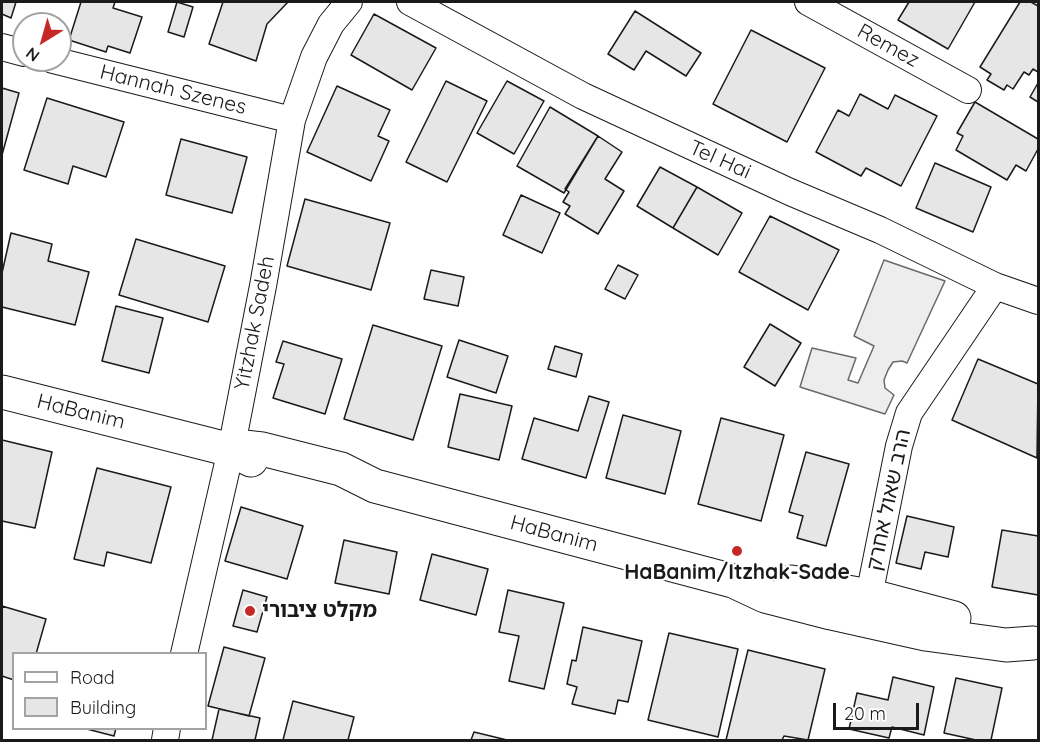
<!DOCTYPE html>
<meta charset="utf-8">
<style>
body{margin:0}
#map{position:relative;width:1040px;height:742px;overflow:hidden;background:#fff;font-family:Quicksand,sans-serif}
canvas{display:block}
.frame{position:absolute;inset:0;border:3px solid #1a1a1a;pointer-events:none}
.legend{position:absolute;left:12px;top:652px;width:195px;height:78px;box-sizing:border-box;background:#fff;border:2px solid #a3a3a3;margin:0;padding:8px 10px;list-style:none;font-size:18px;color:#1a1a1a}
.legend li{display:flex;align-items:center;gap:12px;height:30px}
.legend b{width:30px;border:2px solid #a3a3a3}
.north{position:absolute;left:12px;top:12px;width:60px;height:60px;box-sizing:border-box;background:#fff;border:2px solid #a3a3a3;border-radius:50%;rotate:217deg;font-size:16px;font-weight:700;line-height:24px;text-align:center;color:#1a1a1a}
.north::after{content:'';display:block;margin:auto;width:21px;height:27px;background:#c62828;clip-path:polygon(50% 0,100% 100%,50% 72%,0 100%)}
.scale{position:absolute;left:833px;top:703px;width:86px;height:27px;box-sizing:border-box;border:3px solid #1a1a1a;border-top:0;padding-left:8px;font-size:18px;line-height:21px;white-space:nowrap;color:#1a1a1a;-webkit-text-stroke:4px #fff;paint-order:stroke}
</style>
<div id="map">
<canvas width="1040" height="742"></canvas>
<div class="frame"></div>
<ul class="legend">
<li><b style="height:8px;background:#fff"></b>Road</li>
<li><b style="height:16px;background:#e6e6e6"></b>Building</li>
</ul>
<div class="north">N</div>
<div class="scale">20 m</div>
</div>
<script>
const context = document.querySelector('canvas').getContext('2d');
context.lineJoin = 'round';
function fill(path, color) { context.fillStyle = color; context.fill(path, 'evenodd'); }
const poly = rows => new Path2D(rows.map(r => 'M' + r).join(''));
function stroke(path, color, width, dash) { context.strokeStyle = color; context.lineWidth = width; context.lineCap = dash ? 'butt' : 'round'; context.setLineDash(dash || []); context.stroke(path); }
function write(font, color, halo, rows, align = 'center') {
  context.font = font + ' Quicksand,"Noto Sans Hebrew",sans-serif'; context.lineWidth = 4.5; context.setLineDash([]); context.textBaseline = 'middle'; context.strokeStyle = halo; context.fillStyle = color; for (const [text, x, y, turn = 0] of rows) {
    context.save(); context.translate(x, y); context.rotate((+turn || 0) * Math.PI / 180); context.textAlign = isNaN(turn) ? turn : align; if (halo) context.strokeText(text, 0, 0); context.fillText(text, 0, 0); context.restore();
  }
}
const built = poly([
 [884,260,945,281,907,363,902,361,893,362,888,370,884,380,885,388,894,395,885,414,800,387,812,348,856,358,848,380,858,383,874,346,854,336,884,260]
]);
const building = poly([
 [2,2,16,2,11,18,2,14,2,2],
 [81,2,115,2,113,8,142,17,130,53,108,46,106,52,69,40,81,2],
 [177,2,193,7,184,37,168,32,177,2],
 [223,2,288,2,267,24,256,61,209,44,223,2],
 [909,2,975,2,948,49,898,20,909,2],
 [1020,2,1031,2,1038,6,1038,72,1033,69,1029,75,1024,72,1013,89,1007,85,1004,90,987,80,991,74,980,67,1020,2],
 [635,11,701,53,686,76,646,51,634,70,608,54,635,11],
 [374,14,436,48,412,90,351,55,374,14],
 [751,30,825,68,787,142,713,104,751,30],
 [446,81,487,101,447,182,406,162,446,81],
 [507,81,544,101,514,154,477,133,507,81],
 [1038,83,1038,102,1030,97,1038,83],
 [337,86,390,110,378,136,389,141,371,181,307,152,337,86],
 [2,88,19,93,2,155,2,88],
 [860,94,888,109,895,95,937,116,901,186,866,168,861,176,816,152,838,110,849,116,860,94],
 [47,98,124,122,106,177,73,166,68,184,24,170,47,98],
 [975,102,1038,139,1038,149,1026,171,1016,165,1007,180,956,150,963,136,957,133,975,102],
 [550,107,598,136,564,193,517,166,550,107],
 [598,136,622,152,605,179,624,191,598,234,565,214,570,206,563,202,569,192,565,189,598,136],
 [181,139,247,157,232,213,166,195,181,139],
 [935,163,991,187,973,232,916,208,935,163],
 [660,167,697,187,673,228,637,206,660,167],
 [697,187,742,213,718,255,673,228,697,187],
 [521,195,560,213,542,253,503,235,521,195],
 [305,199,390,223,371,290,287,266,305,199],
 [770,216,839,250,808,310,739,272,770,216],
 [11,233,52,244,48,261,89,272,75,325,2,307,2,273,11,233],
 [136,239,225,266,208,322,119,295,136,239],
 [618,265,638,275,625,299,605,289,618,265],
 [431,270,464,277,458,306,424,299,431,270],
 [116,306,163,318,149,373,102,361,116,306],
 [770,324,801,343,775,386,744,367,770,324],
 [373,325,442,346,413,440,344,419,373,325],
 [459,340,508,356,496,393,447,377,459,340],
 [283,341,342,359,325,414,273,398,284,364,276,362,283,341],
 [555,346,582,354,576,377,548,369,555,346],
 [978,359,1038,384,1037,458,952,420,978,359],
 [460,394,512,406,499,460,448,447,460,394],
 [589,396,609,402,586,478,522,459,534,418,578,431,589,396],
 [623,415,681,431,665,494,606,478,623,415],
 [721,418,784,435,761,521,698,504,721,418],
 [2,440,52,452,35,528,2,521,2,440],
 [806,452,849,464,826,546,797,538,803,516,789,512,806,452],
 [97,468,171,487,151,563,107,552,104,566,74,559,97,468],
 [241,507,303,526,287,579,225,561,241,507],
 [907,516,954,527,948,557,925,552,921,569,896,563,907,516],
 [1002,530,1038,536,1038,595,992,587,1002,530],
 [344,540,397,552,389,594,335,583,344,540],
 [432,554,488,569,476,615,420,600,432,554],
 [243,590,267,597,257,632,233,626,243,590],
 [508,590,564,603,544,689,509,681,519,636,499,632,508,590],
 [2,606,46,619,36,654,14,654,14,680,2,676,2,606],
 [583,627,642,641,628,702,618,700,615,714,572,704,577,687,567,684,572,660,576,661,583,627],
 [669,633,738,649,718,737,648,720,669,633],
 [224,647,265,658,249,716,208,706,224,647],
 [748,650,825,669,808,740,784,736,782,740,726,740,748,650],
 [893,677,934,687,924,735,892,727,889,738,849,729,857,693,888,700,893,677],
 [956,678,1002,688,991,740,976,740,944,733,956,678],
 [293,701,354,717,348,740,283,740,293,701],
 [219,709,260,718,255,740,212,740,219,709],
 [83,728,116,728,114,736,83,728],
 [474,732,507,740,471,740,474,732]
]);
const street = poly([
 [410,2,583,96,790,192,880,230,995,286,1038,301],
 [808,2,968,90],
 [2,47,24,53],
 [53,60,292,120],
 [869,596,899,446,909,413,995,286],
 [184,654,231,450,263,286,292,120,314,57,331,24,349,2],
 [165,740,167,728]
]);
const secondary = poly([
 [2,392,231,450,251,460],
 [231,450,244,447,262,449,341,469,375,486,733,581,765,596,831,613,925,634,1006,645,1033,643],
 [791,582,875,597,954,618]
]);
const markers = [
 [737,551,6,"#c62828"],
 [250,611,6,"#c62828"]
];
const streetNames = [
 ["Remez",888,46,29],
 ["Hannah Szenes",173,90,14],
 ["Tel Hai",720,160,24],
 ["Yitzhak Sadeh",255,323,-79],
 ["HaBanim",81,412,14],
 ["הרב שאול אחרק",889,500,-78],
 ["HaBanim",554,534,15]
];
const poiNames = [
 ["HaBanim/Itzhak-Sade",737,573],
 ["מקלט ציבורי",262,611,"left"]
];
fill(built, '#ededed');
stroke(built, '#6a6a6a', 1.5);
fill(building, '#e6e6e6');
stroke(building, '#1a1a1a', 1.5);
stroke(street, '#1a1a1a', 28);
stroke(secondary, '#1a1a1a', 35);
stroke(street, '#fff', 26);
stroke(secondary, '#fff', 33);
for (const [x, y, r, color] of markers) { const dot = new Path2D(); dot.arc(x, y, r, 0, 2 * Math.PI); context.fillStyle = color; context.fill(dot); stroke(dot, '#fff', 2); }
write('21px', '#1a1a1a', '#fff', streetNames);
write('bold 21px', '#1a1a1a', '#fff', poiNames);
</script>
